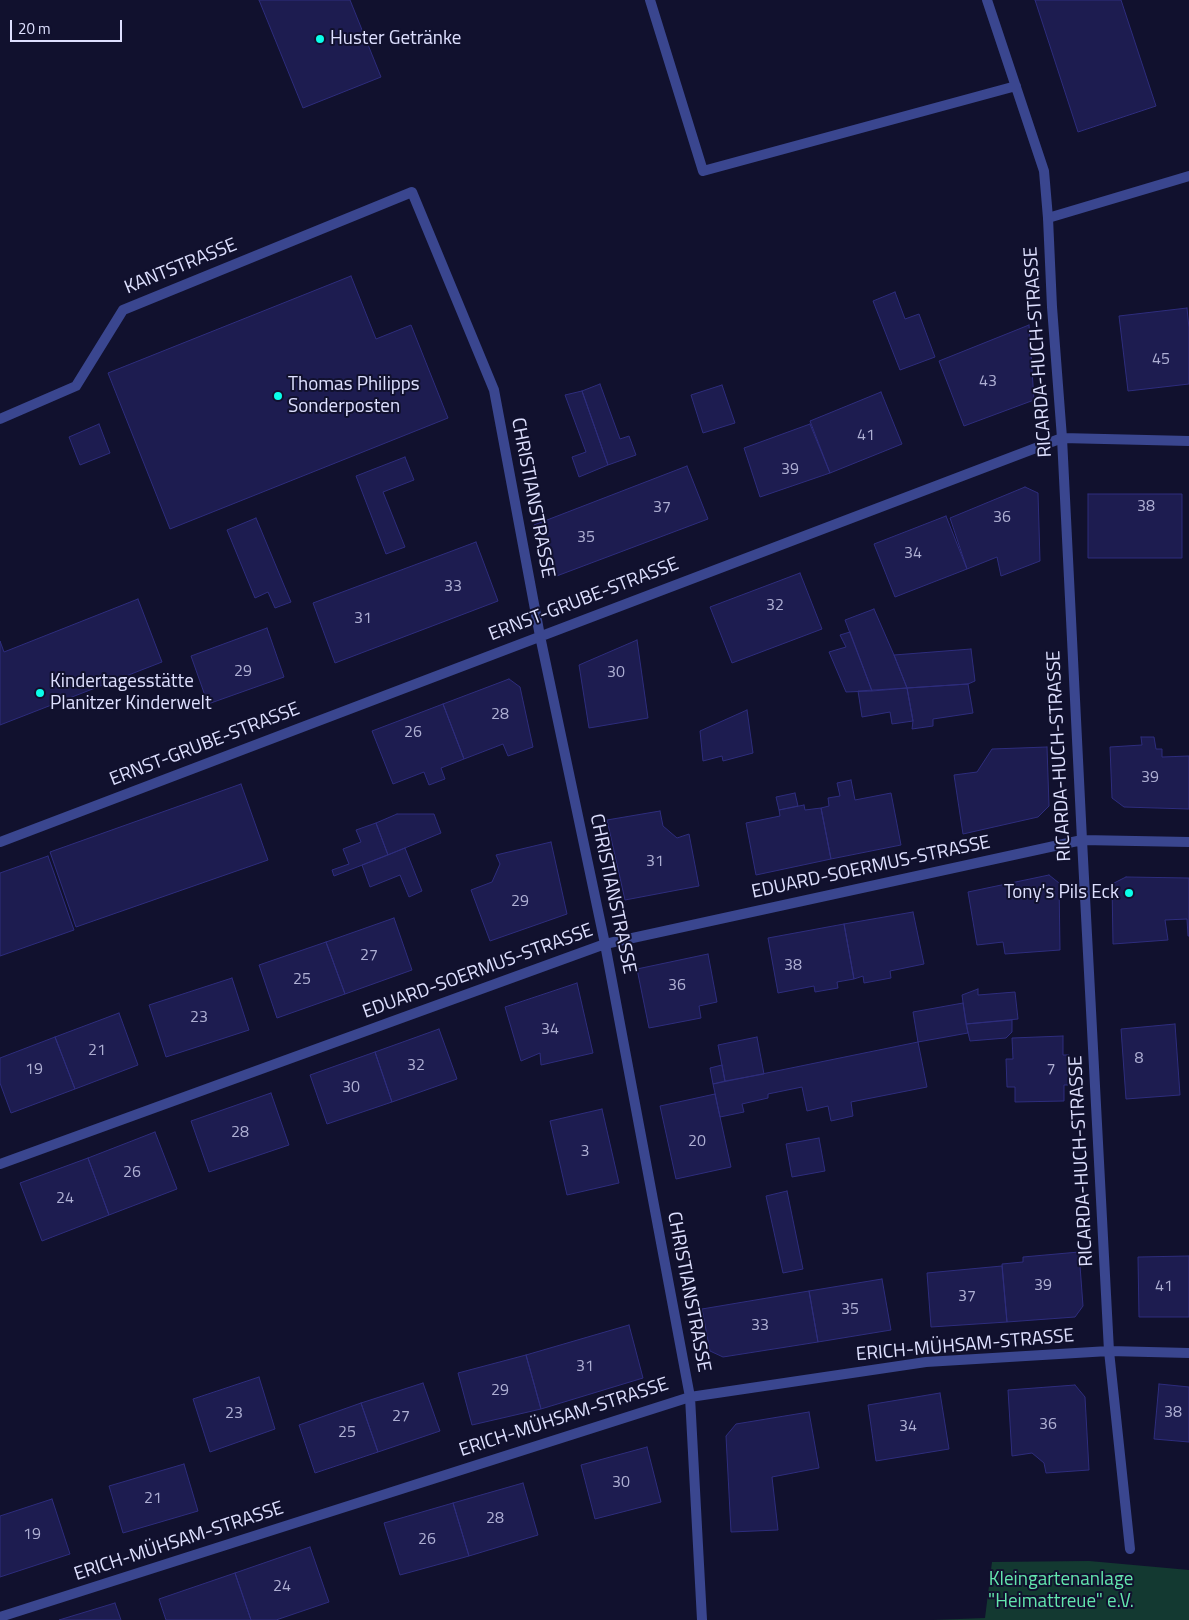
<!DOCTYPE html>
<meta charset="utf-8">
<style>
body{margin:0}
#map{position:relative;width:1189px;height:1620px;overflow:hidden;background:#11112e;font-family:"Titillium Web",sans-serif}
canvas{display:block}
.scale{position:absolute;left:10px;top:20px;width:112px;height:22px;box-sizing:border-box;border:2px solid #dee0ff;border-top:0;padding-left:6px;font-size:15px;line-height:18px;white-space:nowrap;color:#dee0ff;-webkit-text-stroke:4px #11112e;paint-order:stroke}
</style>
<div id="map">
<canvas width="1189" height="1620"></canvas>
<div class="scale">20 m</div>
</div>
<script>
const context = document.querySelector('canvas').getContext('2d');
context.lineJoin = 'round';
function fill(path, color) { context.fillStyle = color; context.fill(path, 'evenodd'); }
const poly = rows => new Path2D(rows.map(r => 'M' + r).join(''));
function stroke(path, color, width, dash) { context.strokeStyle = color; context.lineWidth = width; context.lineCap = dash ? 'butt' : 'round'; context.setLineDash(dash || []); context.stroke(path); }
function write(font, color, halo, rows, align = 'center') {
  context.font = font + ' "Titillium Web",sans-serif'; context.lineWidth = 4; context.setLineDash([]); context.textBaseline = 'middle'; context.strokeStyle = halo; context.fillStyle = color; for (const [text, x, y, turn = 0] of rows) {
    context.save(); context.translate(x, y); context.rotate((+turn || 0) * Math.PI / 180); context.textAlign = isNaN(turn) ? turn : align; if (halo) context.strokeText(text, 0, 0); context.fillText(text, 0, 0); context.restore();
  }
}
const green = poly([
 [1089,1561,1189,1570,1189,1620,933,1620,985,1618,992,1562]
]);
const building = poly([
 [259,0,350,0,381,77,303,108,259,0],
 [1035,0,1121,0,1156,106,1078,132,1035,0],
 [351,276,376,339,411,325,448,418,170,529,108,373,351,276],
 [895,292,905,319,919,314,935,357,900,370,873,301,895,292],
 [1187,308,1189,328,1189,384,1128,391,1119,316,1187,308],
 [1029,325,1034,400,964,426,939,361,1029,325],
 [600,384,620,439,629,436,636,455,608,465,582,391,600,384],
 [722,385,735,423,703,433,691,395,722,385],
 [582,391,608,465,579,477,572,457,586,452,565,395,582,391],
 [881,392,902,444,830,473,810,421,881,392],
 [99,424,110,453,80,465,69,437,99,424],
 [810,424,830,473,760,497,744,448,810,424],
 [405,457,414,480,383,492,405,547,386,554,356,476,405,457],
 [687,466,708,519,554,577,534,525,687,466],
 [1025,487,1038,493,1040,561,1001,576,997,557,967,569,950,518,1025,487],
 [1088,494,1182,494,1182,558,1088,558,1088,494],
 [946,516,967,569,895,597,874,544,946,516],
 [256,518,291,602,275,608,268,592,255,598,227,530,256,518],
 [476,542,498,601,335,663,313,603,476,542],
 [800,573,822,629,732,663,710,607,800,573],
 [138,599,162,662,0,725,0,641,4,652,138,599],
 [874,609,894,655,907,688,872,691,845,620,874,609],
 [267,628,284,677,208,704,191,656,267,628],
 [850,632,872,691,846,692,829,652,846,647,840,635,850,632],
 [637,640,648,718,589,728,579,665,637,640],
 [971,649,975,681,968,684,907,688,894,655,971,649],
 [509,679,520,687,533,747,508,756,503,744,464,759,443,704,509,679],
 [968,684,973,713,933,719,933,726,912,729,913,721,907,688,968,684],
 [907,688,913,721,892,724,890,712,862,717,858,691,907,688],
 [443,704,464,759,441,768,445,779,429,785,424,772,393,784,372,731,443,704],
 [747,710,753,753,723,761,722,756,703,761,700,731,747,710],
 [1141,737,1154,737,1156,749,1162,749,1162,757,1189,756,1189,809,1124,807,1112,798,1110,747,1142,745,1141,737],
 [1047,747,1049,806,1038,817,963,834,954,775,977,772,992,749,1047,747],
 [851,780,855,800,891,793,901,845,831,859,821,808,829,806,828,798,840,796,837,783,851,780],
 [241,784,268,860,76,927,50,852,241,784],
 [795,793,798,806,779,810,776,797,795,793],
 [804,805,805,810,821,808,831,859,756,875,746,823,780,816,779,810,804,805],
 [660,811,663,826,677,838,689,834,699,886,625,900,607,820,660,811],
 [397,814,434,814,441,833,388,855,376,823,397,814],
 [376,823,388,855,334,876,332,870,349,864,343,849,361,842,356,830,376,823],
 [551,842,567,914,490,941,471,890,492,882,500,864,496,855,551,842],
 [405,848,422,891,409,897,400,875,370,887,362,865,405,848],
 [48,856,74,930,0,956,0,873,48,856],
 [1049,875,1059,883,1060,950,1005,954,1003,942,977,945,968,892,1049,875],
 [1126,877,1189,878,1189,936,1188,936,1187,919,1165,920,1168,940,1113,944,1112,884,1126,877],
 [913,912,924,964,890,971,891,978,864,983,863,976,854,979,844,924,913,912],
 [394,918,412,970,345,994,326,942,394,918],
 [844,924,854,979,837,982,838,988,815,992,814,986,778,993,768,938,844,924],
 [326,942,345,994,277,1018,259,965,326,942],
 [708,954,717,1002,699,1006,701,1018,649,1028,637,969,708,954],
 [232,978,249,1030,166,1057,149,1005,232,978],
 [577,983,593,1053,541,1065,540,1053,521,1061,505,1007,577,983],
 [978,989,978,995,1015,992,1018,1019,966,1024,962,995,978,989],
 [963,1003,968,1033,918,1042,913,1012,963,1003],
 [119,1013,138,1065,75,1089,55,1037,119,1013],
 [1012,1020,1012,1032,1006,1038,970,1041,966,1024,1012,1020],
 [1175,1024,1180,1095,1126,1099,1121,1029,1175,1024],
 [439,1029,457,1079,392,1102,375,1052,439,1029],
 [1063,1036,1063,1055,1069,1055,1070,1085,1064,1085,1064,1101,1015,1102,1015,1087,1007,1087,1006,1059,1013,1059,1012,1038,1063,1036],
 [55,1037,75,1089,11,1113,0,1083,0,1058,55,1037],
 [757,1037,764,1074,725,1081,718,1045,757,1037],
 [918,1042,927,1087,851,1102,853,1116,831,1121,828,1106,807,1111,802,1087,768,1094,768,1098,742,1104,744,1112,720,1117,713,1084,918,1042],
 [375,1052,392,1102,327,1124,310,1075,375,1052],
 [722,1065,725,1081,713,1084,710,1068,722,1065],
 [271,1093,289,1145,209,1172,191,1121,271,1093],
 [715,1094,731,1167,676,1179,660,1106,715,1094],
 [602,1109,619,1183,567,1195,550,1121,602,1109],
 [155,1132,177,1189,109,1215,88,1158,155,1132],
 [819,1138,825,1171,792,1177,786,1144,819,1138],
 [88,1158,109,1215,42,1241,20,1183,88,1158],
 [787,1191,803,1269,783,1273,766,1196,787,1191],
 [1079,1252,1083,1306,1075,1317,1007,1322,1002,1264,1023,1262,1023,1257,1079,1252],
 [1189,1256,1189,1317,1139,1317,1138,1257,1189,1256],
 [1002,1266,1007,1322,931,1327,927,1273,1002,1266],
 [882,1279,891,1330,818,1342,809,1291,882,1279],
 [809,1291,818,1342,723,1357,710,1351,702,1309,809,1291],
 [629,1325,643,1378,541,1409,526,1355,629,1325],
 [526,1355,541,1409,472,1425,458,1373,526,1355],
 [259,1377,275,1429,210,1452,193,1399,259,1377],
 [423,1383,440,1431,378,1452,361,1403,423,1383],
 [1159,1384,1189,1387,1189,1442,1154,1439,1159,1384],
 [1075,1385,1085,1397,1089,1470,1046,1473,1044,1463,1032,1453,1012,1456,1008,1390,1075,1385],
 [940,1393,949,1449,876,1461,868,1405,940,1393],
 [361,1403,378,1452,315,1473,299,1425,361,1403],
 [809,1412,819,1468,772,1477,778,1530,731,1532,726,1436,736,1424,809,1412],
 [647,1447,661,1502,595,1519,581,1465,647,1447],
 [184,1464,198,1511,123,1533,109,1486,184,1464],
 [523,1483,538,1535,469,1556,453,1503,523,1483],
 [52,1499,70,1554,0,1577,0,1516,52,1499],
 [453,1503,469,1556,400,1575,384,1523,453,1503],
 [310,1547,329,1602,276,1620,251,1620,235,1573,310,1547],
 [235,1573,251,1620,166,1620,159,1599,235,1573],
 [115,1603,121,1620,59,1620,115,1603]
]);
const lane = poly([
 [1048,218,1189,176]
]);
const street = poly([
 [650,0,703,171,1016,86],
 [987,0,1044,171,1048,218,1052,307,1062,438,1082,840,1109,1351,1130,1549],
 [0,419,76,386,123,310,412,192,494,390,540,636,605,944,690,1397,702,1620],
 [0,842,1062,438,1189,441],
 [0,1164,605,944,1082,840,1189,842],
 [0,1617,690,1397,926,1362,1109,1351,1189,1353]
]);
const markers = [
 [320,39,5,"#0affea"],
 [278,396,5,"#0affea"],
 [40,693,5,"#0affea"],
 [1129,893,5,"#0affea"]
];
const numberNames = [
 ["45",1161,360],
 ["43",988,382],
 ["41",866,436],
 ["39",790,470],
 ["38",1146,507],
 ["37",662,508],
 ["36",1002,518],
 ["35",586,538],
 ["34",913,554],
 ["33",453,587],
 ["32",775,606],
 ["31",363,619],
 ["29",243,672],
 ["30",616,673],
 ["28",500,715],
 ["26",413,733],
 ["39",1150,778],
 ["31",655,862],
 ["29",520,902],
 ["27",369,956],
 ["38",793,966],
 ["25",302,980],
 ["36",677,986],
 ["23",199,1018],
 ["34",550,1030],
 ["21",97,1051],
 ["8",1139,1059],
 ["32",416,1066],
 ["19",34,1070],
 ["7",1051,1070],
 ["30",351,1088],
 ["28",240,1133],
 ["20",697,1142],
 ["3",585,1152],
 ["26",132,1173],
 ["24",65,1199],
 ["39",1043,1286],
 ["41",1164,1287],
 ["37",967,1297],
 ["35",850,1310],
 ["33",760,1326],
 ["31",585,1367],
 ["29",500,1391],
 ["38",1173,1413],
 ["23",234,1414],
 ["27",401,1417],
 ["36",1048,1425],
 ["34",908,1427],
 ["25",347,1433],
 ["30",621,1483],
 ["21",153,1499],
 ["28",495,1519],
 ["19",32,1535],
 ["26",427,1540],
 ["24",282,1587]
];
const poiNames = [
 ["Huster Getränke",330,39],
 ["Thomas Philipps",288,385],
 ["Sonderposten",288,407],
 ["Kindertagesstätte",50,682],
 ["Planitzer Kinderwelt",50,704],
 ["Tony's Pils Eck",1119,893,"right"]
];
const streetNames = [
 ["KANTSTRASSE",181,267,-22],
 ["RICARDA-HUCH-STRASSE",1039,352,-94],
 ["CHRISTIANSTRASSE",532,498,79],
 ["ERNST-GRUBE-STRASSE",584,600,-21],
 ["ERNST-GRUBE-STRASSE",205,745,-21],
 ["RICARDA-HUCH-STRASSE",1060,756,-93],
 ["EDUARD-SOERMUS-STRASSE",871,868,-12],
 ["CHRISTIANSTRASSE",612,894,78],
 ["EDUARD-SOERMUS-STRASSE",478,972,-20],
 ["RICARDA-HUCH-STRASSE",1082,1161,-93],
 ["CHRISTIANSTRASSE",688,1292,79],
 ["ERICH-MÜHSAM-STRASSE",965,1346,-5],
 ["ERICH-MÜHSAM-STRASSE",564,1418,-18],
 ["ERICH-MÜHSAM-STRASSE",179,1542,-18]
];
const parkNames = [
 ["Kleingartenanlage",1061,1580],
 ["\"Heimattreue\" e.V.",1061,1602]
];
fill(green, '#133931');
fill(building, '#1d1c50');
stroke(building, '#2e2d7d', 1);
stroke(lane, '#3a468f', 10);
stroke(street, '#3a468f', 10);
for (const [x, y, r, color] of markers) { const dot = new Path2D(); dot.arc(x, y, r, 0, 2 * Math.PI); context.fillStyle = color; context.fill(dot); stroke(dot, '#11112e', 2); }
write('16px', '#aeafd3', null, numberNames);
write('19px', '#dee0ff', '#11112e', poiNames, 'left');
write('19px', '#dee0ff', '#11112e', streetNames);
write('19px', '#63e6ad', '#11112e', parkNames);
</script>
